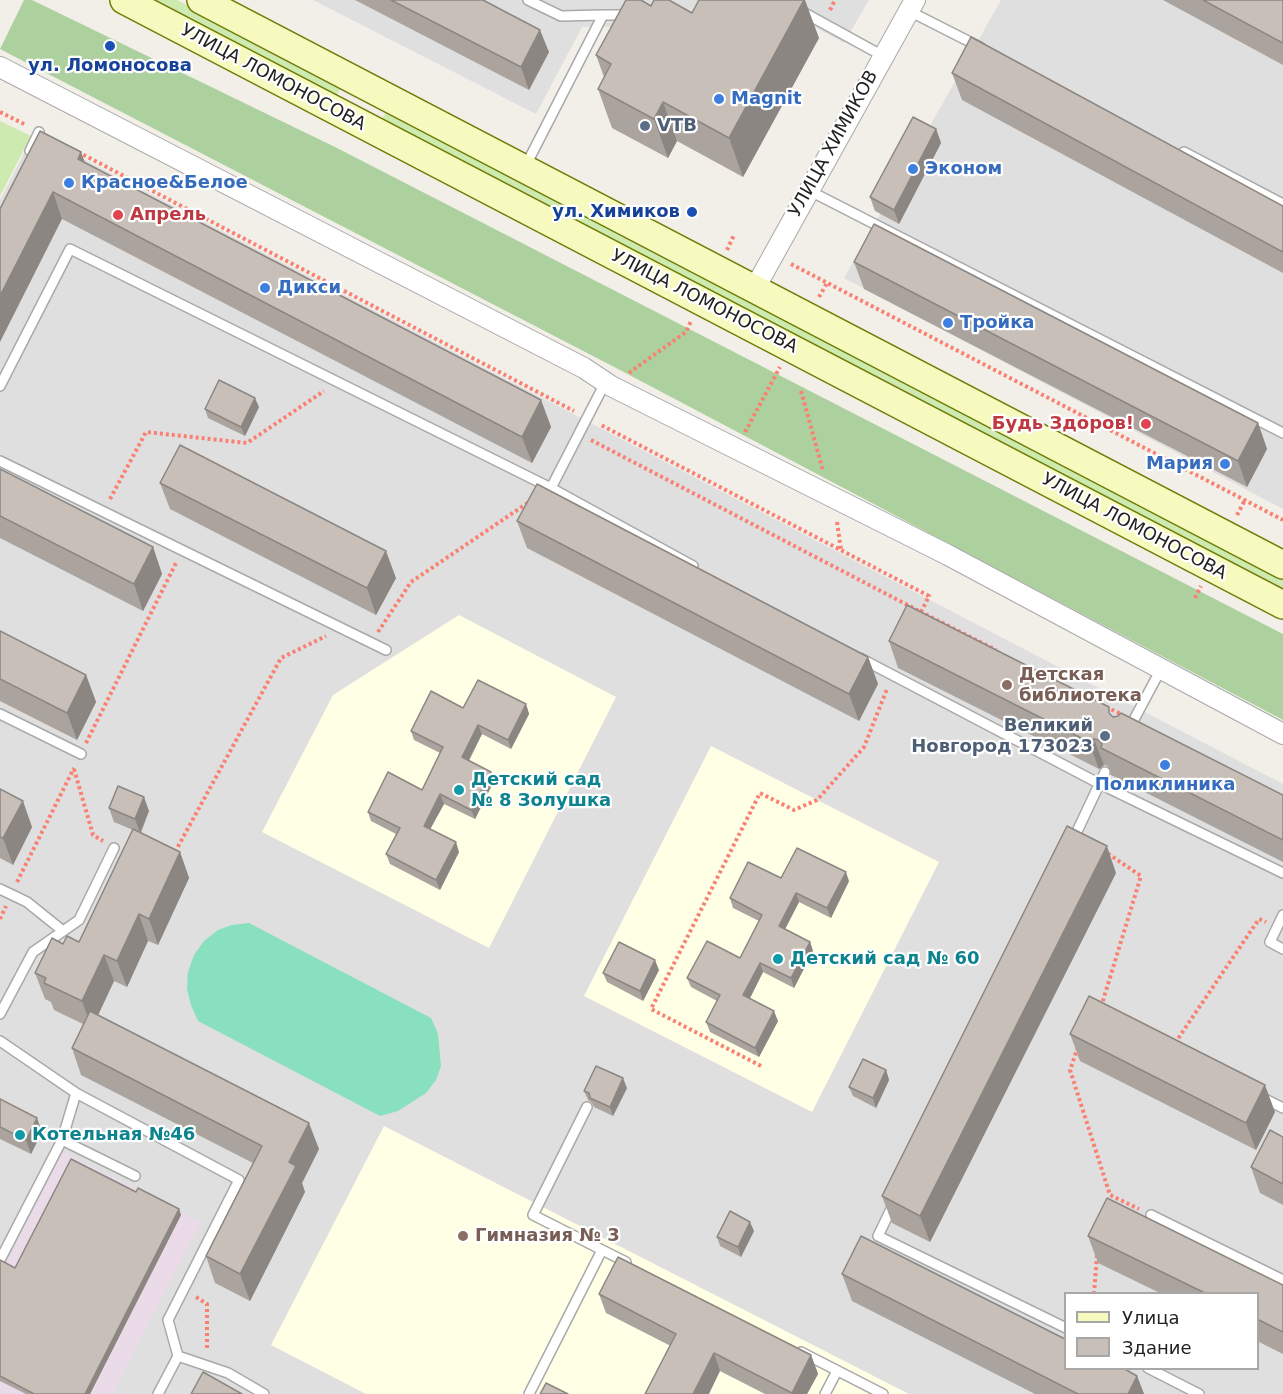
<!DOCTYPE html>
<meta charset="utf-8">
<style>
body{margin:0}
#map{position:relative;width:1283px;height:1394px;overflow:hidden;background:#f2efe9;font-family:"DejaVu Sans",sans-serif}
canvas{display:block}
.legend{position:absolute;left:1064px;top:1292px;width:195px;height:78px;box-sizing:border-box;background:#fff;border:2px solid #a7a7a7;margin:0;padding:8px 10px;list-style:none;font-size:18px;color:#222}
.legend li{display:flex;align-items:center;gap:12px;height:30px}
.legend b{width:30px;border:2px solid #a7a7a7}
</style>
<div id="map">
<canvas width="1283" height="1394"></canvas>
<ul class="legend">
<li><b style="height:8px;background:#f7fabf"></b>Улица</li>
<li><b style="height:16px;background:#c7bfb8"></b>Здание</li>
</ul>
</div>
<script>
const context = document.querySelector('canvas').getContext('2d');
context.lineJoin = 'round';
function fill(path, color) { context.fillStyle = color; context.fill(path, 'evenodd'); }
const poly = rows => new Path2D(rows.map(r => 'M' + r).join(''));
function stroke(path, color, width, dash) { context.strokeStyle = color; context.lineWidth = width; context.lineCap = dash ? 'butt' : 'round'; context.setLineDash(dash || []); context.stroke(path); }
function write(font, color, halo, rows, align = 'center') {
  context.font = font + ' "DejaVu Sans",sans-serif'; context.lineWidth = 4.5; context.setLineDash([]); context.textBaseline = 'middle'; context.strokeStyle = halo; context.fillStyle = color; for (const [text, x, y, turn = 0] of rows) {
    context.save(); context.translate(x, y); context.rotate((+turn || 0) * Math.PI / 180); context.textAlign = isNaN(turn) ? turn : align; if (halo) context.strokeText(text, 0, 0); context.fillText(text, 0, 0); context.restore();
  }
}
const residential = poly([
 [313,0,724,0,709,26,582,27,536,114],
 [765,0,869,0,844,43],
 [1001,0,1283,0,1283,509,844,278],
 [34,133,1283,784,1283,1394,0,1394,0,200],
 [1066,1294,1258,1294,1258,1368,1066,1368]
]);
const industrial = poly([
 [63,1152,201,1222,112,1394,0,1394,0,1254,9,1258]
]);
const education = poly([
 [459,615,616,697,489,948,262,832,333,695],
 [711,746,939,862,812,1112,584,996],
 [384,1126,909,1394,366,1394,271,1345]
]);
const grass = poly([
 [150,0,177,0,342,86,336,97],
 [387,110,1283,578,1283,592,381,121],
 [0,121,31,136,0,196]
]);
const forest = poly([
 [24,0,32,0,337,148,1283,634,1283,720,618,369,0,49]
]);
const pitch = poly([
 [249,923,431,1018,438,1034,441,1066,436,1080,426,1093,398,1111,380,1116,198,1021,191,1005,187,989,188,972,194,955,204,941,218,930,232,925]
]);
const path = poly([
 [830,10,835,0],
 [0,112,26,125],
 [78,152,574,411],
 [727,250,734,235],
 [791,264,1283,520],
 [819,297,827,283],
 [629,373,686,332,691,321],
 [801,391,823,471],
 [745,432,780,367],
 [591,440,921,612,929,596,599,424],
 [110,499,146,432,247,443,324,391],
 [1237,515,1245,500],
 [837,522,841,550],
 [1195,598,1201,586],
 [921,613,921,612,996,650],
 [378,632,411,582,529,502],
 [1106,707,1121,714],
 [86,743,177,561],
 [74,769,93,835,103,841],
 [175,852,281,658,326,636],
 [17,882,74,768],
 [0,919,6,906],
 [1101,1007,1141,876,1107,853],
 [1175,1043,1259,919,1266,922],
 [1078,1047,1070,1070,1110,1195,1139,1209],
 [761,1066,651,1009,760,793,794,810,817,800,864,747,887,689],
 [1094,1294,1097,1255],
 [196,1297,207,1304,207,1350]
]);
const lane = poly([
 [528,0,561,16,603,15],
 [781,0,883,56],
 [909,11,980,47],
 [30,151,39,132],
 [1184,152,1283,204],
 [525,167,603,15,629,15],
 [808,190,1283,433],
 [0,386,70,249,551,488,693,566],
 [0,461,386,650],
 [551,488,605,383],
 [860,658,1100,784,1283,873],
 [0,714,81,754],
 [1129,729,1161,669],
 [1073,840,1105,772],
 [0,889,27,902,63,931],
 [1283,915,1270,942,1283,949],
 [0,1014,33,952,79,920,114,848],
 [0,1041,76,1093,62,1140,135,1176],
 [76,1093,239,1180,168,1320,178,1356,158,1394],
 [1261,1097,1283,1108],
 [587,1107,533,1215,626,1262],
 [893,1205,878,1236,1066,1328],
 [1151,1215,1283,1280],
 [0,1260,62,1140],
 [801,1352,883,1394],
 [178,1356,228,1373,264,1394],
 [1148,1368,1199,1394],
 [529,1394,602,1250],
 [825,1394,837,1371]
]);
const street = poly([
 [0,67,584,368,611,386,948,555,1283,734],
 [755,288,915,0]
]);
const secondary = poly([
 [124,0,1283,605],
 [201,0,1283,565]
]);
const wall = poly([
 [355,0,483,0,549,52,529,90],
 [1163,0,1283,0,1283,65],
 [692,13,819,38,743,177,677,141,668,158,612,128,598,89,604,77,596,55],
 [952,73,1283,206,1283,273,962,100],
 [936,129,941,143,899,224,875,211,870,197],
 [81,152,84,162,541,400,551,427,532,463,62,219,0,209],
 [854,262,1258,423,1267,449,1247,487,864,289],
 [259,407,245,436,208,418,205,409],
 [0,469,153,547,162,574,143,611,0,538],
 [160,483,396,578,376,615,170,509],
 [517,521,868,657,878,684,859,721,527,548],
 [0,631,86,675,96,702,77,740,0,701],
 [889,641,1113,717,1283,795,1283,862,1111,775,1108,766,1104,765,1099,769,898,668],
 [526,704,529,714,511,749,482,734,469,761,491,772,494,781,475,819,444,804,430,829,459,852,440,890,390,864,386,854,396,834,371,821,368,812,422,790,440,753,414,740,411,731,463,708],
 [0,789,32,827,13,865,0,858],
 [109,808,149,811,141,833,180,852,189,878,158,945,148,941,127,987,114,981,98,1015,319,1149,302,1183,305,1192,250,1301,215,1283,206,1256,253,1163,81,1075,72,1048,83,1024,54,1010,51,1002,45,999,35,973,63,944,79,942,133,830,114,822],
 [1116,873,930,1242,892,1223,882,1196],
 [781,878,849,881,831,918,799,902,785,929,810,942,813,951,794,988,763,972,750,998,778,1021,759,1057,710,1032,706,1022,717,1001,691,987,687,978,740,958,759,921,733,908,730,898],
 [659,970,643,1001,607,982,603,973],
 [1070,1034,1275,1112,1256,1150,1080,1061],
 [886,1070,889,1080,876,1108,853,1096,849,1087],
 [627,1088,613,1116,594,1107,592,1103,588,1100,584,1091],
 [0,1099,42,1132,31,1154,0,1139],
 [1283,1137,1283,1205,1260,1193,1251,1167],
 [136,1192,179,1209,181,1215,90,1394,26,1394,0,1381,0,1260,15,1268],
 [754,1231,741,1257,720,1246,717,1237],
 [1088,1236,1283,1285,1283,1354,1257,1341,1257,1293,1160,1293,1098,1263],
 [842,1274,1137,1376,1144,1394,1035,1394,852,1301],
 [599,1294,811,1355,818,1374,807,1394,765,1394,606,1313]
]);
const shadedWall = poly([
 [804,0,805,0,819,38,743,177,729,138],
 [540,30,549,52,529,90,521,67],
 [663,102,677,141,668,158,654,119],
 [936,129,941,143,899,224,894,210],
 [81,152,91,179,78,159],
 [53,192,62,219,0,342,0,296],
 [255,398,259,407,245,436,241,427],
 [541,400,551,427,532,463,522,437],
 [1258,423,1267,449,1247,487,1238,461],
 [153,547,162,574,143,611,134,584],
 [386,551,396,578,376,615,367,588],
 [868,657,878,684,859,721,849,694],
 [86,675,96,702,77,740,67,713],
 [526,704,529,714,511,749,508,740],
 [478,725,482,734,465,767,462,757],
 [1094,739,1104,765,1099,769,1089,742],
 [491,772,494,781,475,819,471,810],
 [440,794,444,804,427,835,424,826],
 [144,797,149,811,140,833,135,819],
 [23,801,32,827,13,865,3,838],
 [456,842,459,852,440,890,436,880],
 [1107,846,1116,873,930,1242,920,1216],
 [180,852,189,878,158,945,149,919],
 [846,872,849,881,831,918,827,908],
 [796,893,799,902,782,935,779,926],
 [139,914,148,941,127,987,117,961],
 [810,942,813,951,794,988,791,978],
 [104,955,114,981,92,1028,82,1001],
 [655,960,659,970,643,1001,640,991],
 [760,963,763,972,747,1004,743,995],
 [774,1011,778,1021,759,1057,755,1048],
 [886,1070,889,1080,876,1108,873,1098],
 [623,1078,627,1088,613,1116,610,1107],
 [1265,1085,1275,1112,1256,1150,1246,1123],
 [37,1118,42,1132,31,1154,26,1140],
 [309,1123,319,1149,302,1183,305,1192,250,1301,240,1274,289,1162],
 [179,1209,181,1215,90,1394,85,1394],
 [750,1222,754,1231,741,1257,738,1247],
 [714,1353,720,1371,709,1394,693,1394],
 [811,1355,818,1374,807,1394,792,1394,792,1393],
 [1137,1376,1144,1394,1128,1394]
]);
const building = poly([
 [391,0,483,0,540,30,521,67,391,0],
 [626,0,641,0,651,6,654,0,669,0,692,13,699,0,804,0,729,138,663,102,654,119,598,89,611,64,596,55,626,0],
 [1203,0,1283,0,1283,43,1203,0],
 [971,37,1283,206,1283,252,952,73,971,37],
 [913,117,936,129,894,210,870,197,913,117],
 [40,131,81,152,78,159,541,400,522,437,53,192,0,296,0,209,40,131],
 [874,224,1258,423,1238,461,854,262,874,224],
 [219,380,255,398,241,427,205,409,219,380],
 [180,445,386,551,367,588,160,483,180,445],
 [0,469,153,547,134,584,0,516,0,469],
 [537,484,868,657,849,694,517,521,537,484],
 [907,605,1109,707,1109,713,1113,717,1118,716,1121,713,1283,795,1283,840,1101,748,1102,744,1099,740,1094,739,1089,742,889,641,907,605],
 [0,631,86,675,67,713,0,679,0,631],
 [478,680,526,704,508,740,478,725,462,757,491,772,471,810,440,794,424,826,456,842,436,880,386,854,400,828,368,812,388,772,422,790,443,747,411,731,431,691,463,708,478,680],
 [118,786,144,797,135,819,109,808,118,786],
 [0,789,23,801,3,838,0,837,0,789],
 [1067,826,1107,846,920,1216,882,1196,1067,826],
 [133,829,180,852,149,919,139,914,117,961,104,955,82,1001,44,983,46,978,35,973,52,938,63,944,67,936,79,942,133,829],
 [797,848,846,872,827,908,796,893,779,926,810,942,791,978,760,963,743,995,774,1011,755,1048,706,1022,720,995,687,978,707,941,740,958,762,915,730,898,748,862,781,878,797,848],
 [619,942,655,960,640,991,603,973,619,942],
 [1089,996,1265,1085,1246,1123,1070,1034,1089,996],
 [90,1011,309,1123,289,1162,296,1166,240,1274,206,1256,262,1146,72,1048,90,1011],
 [863,1059,886,1070,873,1098,849,1087,863,1059],
 [596,1066,623,1078,610,1107,590,1098,589,1093,584,1091,596,1066],
 [0,1099,37,1118,26,1140,0,1127,0,1099],
 [1270,1130,1283,1137,1283,1184,1251,1167,1270,1130],
 [71,1159,136,1192,138,1188,179,1209,85,1394,34,1394,0,1376,0,1260,15,1268,71,1159],
 [1107,1198,1283,1285,1283,1332,1257,1319,1257,1293,1205,1293,1088,1236,1107,1198],
 [730,1211,750,1222,738,1247,717,1237,730,1211],
 [861,1236,1065,1339,1065,1368,1123,1368,1137,1376,1128,1394,1078,1394,842,1274,861,1236],
 [618,1257,811,1355,792,1393,714,1353,693,1394,645,1394,676,1334,599,1294,618,1257],
 [203,1372,242,1394,191,1394,203,1372],
 [546,1383,568,1394,540,1394,546,1383]
]);
const markers = [
 [110,46,6,"#1a4fb4"],
 [719,99,6,"#3f7fe0"],
 [645,126,6,"#5c6f8a"],
 [913,169,6,"#3f7fe0"],
 [69,183,6,"#3f7fe0"],
 [692,212,6,"#1a4fb4"],
 [118,215,6,"#e0444e"],
 [265,288,6,"#3f7fe0"],
 [948,323,6,"#3f7fe0"],
 [1146,424,6,"#e0444e"],
 [1225,464,6,"#3f7fe0"],
 [1007,685,6,"#8d6e63"],
 [1105,736,6,"#5c6f8a"],
 [1165,765,6,"#3f7fe0"],
 [459,790,6,"#0f9aa8"],
 [778,959,6,"#0f9aa8"],
 [20,1135,6,"#0f9aa8"],
 [463,1236,6,"#8d6e63"]
];
const transitNames = [
 ["ул. Ломоносова",110,66],
 ["ул. Химиков",680,212,"right"]
];
const streetNames = [
 ["УЛИЦА ЛОМОНОСОВА",273,78,28],
 ["УЛИЦА ХИМИКОВ",834,144,-61],
 ["УЛИЦА ЛОМОНОСОВА",704,302,27],
 ["УЛИЦА ЛОМОНОСОВА",1134,527,28]
];
const shopNames = [
 ["Magnit",731,99],
 ["Эконом",925,169],
 ["Красное&Белое",81,183],
 ["Дикси",277,288],
 ["Тройка",960,323],
 ["Мария",1213,464,"right"],
 ["Поликлиника",1165,785,"center"]
];
const serviceNames = [
 ["VTB",657,126],
 ["Великий",1093,726,"right"],
 ["Новгород 173023",1093,747,"right"]
];
const healthNames = [
 ["Апрель",130,215],
 ["Будь Здоров!",1134,424,"right"]
];
const educationNames = [
 ["Детская",1019,675],
 ["библиотека",1019,696],
 ["Гимназия № 3",475,1236]
];
const cultureNames = [
 ["Детский сад",471,780],
 ["№ 8 Золушка",471,801],
 ["Детский сад № 60",790,959],
 ["Котельная №46",32,1135]
];
fill(residential, '#e0dfdf');
fill(industrial, '#ebdbe8');
fill(education, '#ffffe5');
fill(grass, '#cdebb0');
fill(forest, '#add19e');
fill(pitch, '#88e0be');
stroke(lane, '#a9a9a9', 12);
stroke(street, '#a9a9a9', 22);
stroke(secondary, '#707d05', 30);
stroke(path, '#fa8072', 4, [3, 3]);
stroke(lane, '#fff', 9);
stroke(street, '#fff', 20);
stroke(secondary, '#f7fabf', 27);
fill(wall, '#aba49e');
fill(shadedWall, '#8b8681');
fill(building, '#c7bfb8');
stroke(building, '#8b8681', 1.5);
for (const [x, y, r, color] of markers) { const dot = new Path2D(); dot.arc(x, y, r, 0, 2 * Math.PI); context.fillStyle = color; context.fill(dot); stroke(dot, '#fff', 2); }
write('bold 18px', '#164399', '#fff', transitNames);
write('18px', '#222', '#fff', streetNames);
write('bold 18px', '#366cbe', '#fff', shopNames, 'left');
write('bold 18px', '#4e5e75', '#fff', serviceNames, 'left');
write('bold 18px', '#be3a42', '#fff', healthNames, 'left');
write('bold 18px', '#785e54', '#fff', educationNames, 'left');
write('bold 18px', '#0d838f', '#fff', cultureNames, 'left');
</script>
